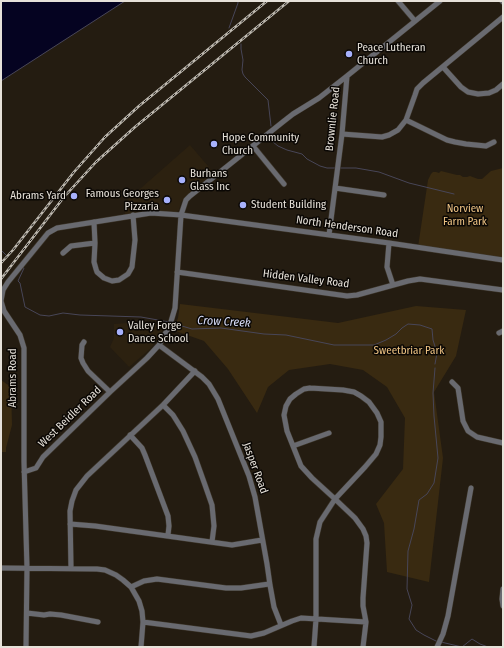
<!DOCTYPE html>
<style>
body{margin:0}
#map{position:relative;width:504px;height:648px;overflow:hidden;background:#241c11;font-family:"Fira Sans Condensed",sans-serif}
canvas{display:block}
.frame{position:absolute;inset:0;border:2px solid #e6e1d9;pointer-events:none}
</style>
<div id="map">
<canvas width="504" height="648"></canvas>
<div class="frame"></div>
</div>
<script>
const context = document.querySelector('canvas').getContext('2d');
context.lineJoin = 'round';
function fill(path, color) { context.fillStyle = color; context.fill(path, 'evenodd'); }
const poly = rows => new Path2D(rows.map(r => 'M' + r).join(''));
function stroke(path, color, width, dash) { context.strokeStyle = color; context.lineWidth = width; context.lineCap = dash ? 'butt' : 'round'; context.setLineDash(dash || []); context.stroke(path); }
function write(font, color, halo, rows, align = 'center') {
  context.font = font + ' "Fira Sans Condensed",sans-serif'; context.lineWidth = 3; context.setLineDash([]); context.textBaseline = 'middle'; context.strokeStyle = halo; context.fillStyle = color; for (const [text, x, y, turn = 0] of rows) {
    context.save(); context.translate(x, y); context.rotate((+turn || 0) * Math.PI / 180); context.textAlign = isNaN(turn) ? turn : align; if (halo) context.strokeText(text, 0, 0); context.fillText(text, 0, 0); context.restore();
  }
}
const built = poly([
 [190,145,214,173,187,196,181,202,179,210,176,212,154,210,125,214,124,203],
 [141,322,164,325,160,336,150,349,129,367,110,347,114,338,114,324]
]);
const green = poly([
 [503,168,503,260,418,247,428,180,431,174,433,172,436,172,439,173,441,171,457,175,460,175,463,177,467,177,470,176,478,179,482,179,491,171],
 [180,304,338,323,416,306,466,310,456,356,434,392,443,458,429,582,387,572,384,523,376,504,403,469,405,418,387,387,363,370,330,364,289,370,268,387,257,413,228,369,204,341,173,330,178,318],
 [1,380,11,387,12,425,6,448,6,452,1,452]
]);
const water = poly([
 [1,1,125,1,1,81,1,1]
]);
const stream = poly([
 [229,28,238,3,238,1],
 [241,44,241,49,243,60,242,70,243,74,245,77,268,100,271,126],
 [273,136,273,142,278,146,287,150,302,154,307,159,320,166,327,168,335,168],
 [340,168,356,168,379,172,409,183,454,194],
 [1,250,6,255],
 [23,267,24,268,18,281,20,283,25,307,40,315,49,316,63,313,80,315,141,317,169,322],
 [172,323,192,329,221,328,264,334,286,335,334,345,374,345,386,340,396,334,402,328,408,324,420,325,432,329,433,340,437,353,435,364],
 [435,368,433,393,434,416,438,458,434,483,427,494,419,500,414,529,408,551,407,589,412,605,409,619,416,630,424,635,438,642],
 [441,642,462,647,472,639,480,644,488,647]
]);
const minor = poly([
 [398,1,415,21],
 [502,1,503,2],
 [443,67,461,87,468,92,478,94,489,93,496,90,503,84],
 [406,120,447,140,455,142,466,144,486,146,494,142],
 [342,134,382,137,389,135,398,130,406,120,415,95,417,89,423,83,503,17],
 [253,146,284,184],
 [335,188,384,195],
 [94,222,95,243,94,262,96,269,97,272,104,278,112,281,119,280,128,274,132,267,135,240,133,215],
 [329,235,342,134,347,76,440,1],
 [389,243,387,267,393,285],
 [63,253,71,246,95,243],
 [177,272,347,296,357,295,408,281,420,279,503,290],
 [499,333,503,331],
 [84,342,82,345,81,358,83,363,88,371,110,392],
 [159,345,202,377,209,384,218,399,249,476,255,497,267,564,270,585,274,607,281,625],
 [452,382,458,388,463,421,468,431,477,437,503,443],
 [310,388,343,390,354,392,361,396,369,402,377,413,381,422,381,437,380,445,376,454,365,467,335,499,312,478,301,466,287,431,284,415,286,406,290,399,296,394,304,389,310,388],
 [163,405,173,415,183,431,195,457,205,485,212,505,214,526,212,542],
 [130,435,142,448,145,455,168,516,169,526,168,535],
 [293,446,329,433],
 [24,472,36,468,43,457,110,392,147,358,159,345,170,325,175,308,181,215,186,200,190,196,284,121,293,114,319,98,347,76],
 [70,524,95,526,232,545,262,540],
 [1,568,97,569,105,570,116,575,123,580,131,587,139,601,142,611,143,622,141,647],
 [71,568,70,511,72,501,76,490,87,476,163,405,195,371],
 [131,587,144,581,157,579,226,588,241,588,269,584],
 [503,589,502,599,503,606],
 [27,613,44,615,50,614,61,615,98,622],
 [143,622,251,636,264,633,292,621,301,618,366,622],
 [26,647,27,568,24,462,24,348,20,335,4,311,1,301,3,290,8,282,48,233,57,228,151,213,181,215,389,243,503,260],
 [314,647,316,619,316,539,320,522,335,499,355,518,363,529,366,536,367,543,363,598,363,606,366,622,363,647],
 [437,647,443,634,448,616,471,488]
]);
const rail = poly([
 [1,263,13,250,74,172,105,137,139,106,267,1],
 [1,279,64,197,96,162,135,127,289,1]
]);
const markers = [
 [349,54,4,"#a7b1fc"],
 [214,144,4,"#a7b1fc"],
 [182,180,4,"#a7b1fc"],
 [74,196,4,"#a7b1fc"],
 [167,200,4,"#a7b1fc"],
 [243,205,4,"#a7b1fc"],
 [120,332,4,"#a7b1fc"]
];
const poiNames = [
 ["Peace Lutheran",357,48],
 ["Church",357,61],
 ["Hope Community",222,138],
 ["Church",222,151],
 ["Burhans",190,174],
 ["Glass Inc",190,187],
 ["Famous Georges",159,194,"right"],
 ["Pizzaria",159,207,"right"],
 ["Abrams Yard",66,196,"right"],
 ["Student Building",251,205],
 ["Valley Forge",128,326],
 ["Dance School",128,339]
];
const streetNames = [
 ["Brownlie Road",333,119,-84],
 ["North Henderson Road",347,227,8],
 ["Hidden Valley Road",306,279,7],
 ["Abrams Road",13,378,-90],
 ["West Beidler Road",70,417,-44],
 ["Jasper Road",255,468,70]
];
const parkNames = [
 ["Norview",465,209],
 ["Farm Park",465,222],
 ["Sweetbriar Park",409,351]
];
const waterNames = [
 ["Crow Creek",224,322,3]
];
fill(built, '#2c2110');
fill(green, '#392a11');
fill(water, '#050321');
stroke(water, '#484658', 1);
stroke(stream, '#484658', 1);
stroke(minor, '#3f382d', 6);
stroke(minor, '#696a70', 5);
stroke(rail, '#bfbab1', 2.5);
stroke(rail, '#0a0704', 1, [3]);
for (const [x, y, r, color] of markers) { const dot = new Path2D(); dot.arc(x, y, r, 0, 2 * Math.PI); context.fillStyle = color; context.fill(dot); stroke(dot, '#0a0704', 1.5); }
write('11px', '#e6e1d9', '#0a0704', poiNames, 'left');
write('11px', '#e6e1d9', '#0a0704', streetNames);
write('11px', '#efc484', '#0a0704', parkNames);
write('italic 12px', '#d7dcf7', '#0a0704', waterNames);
</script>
